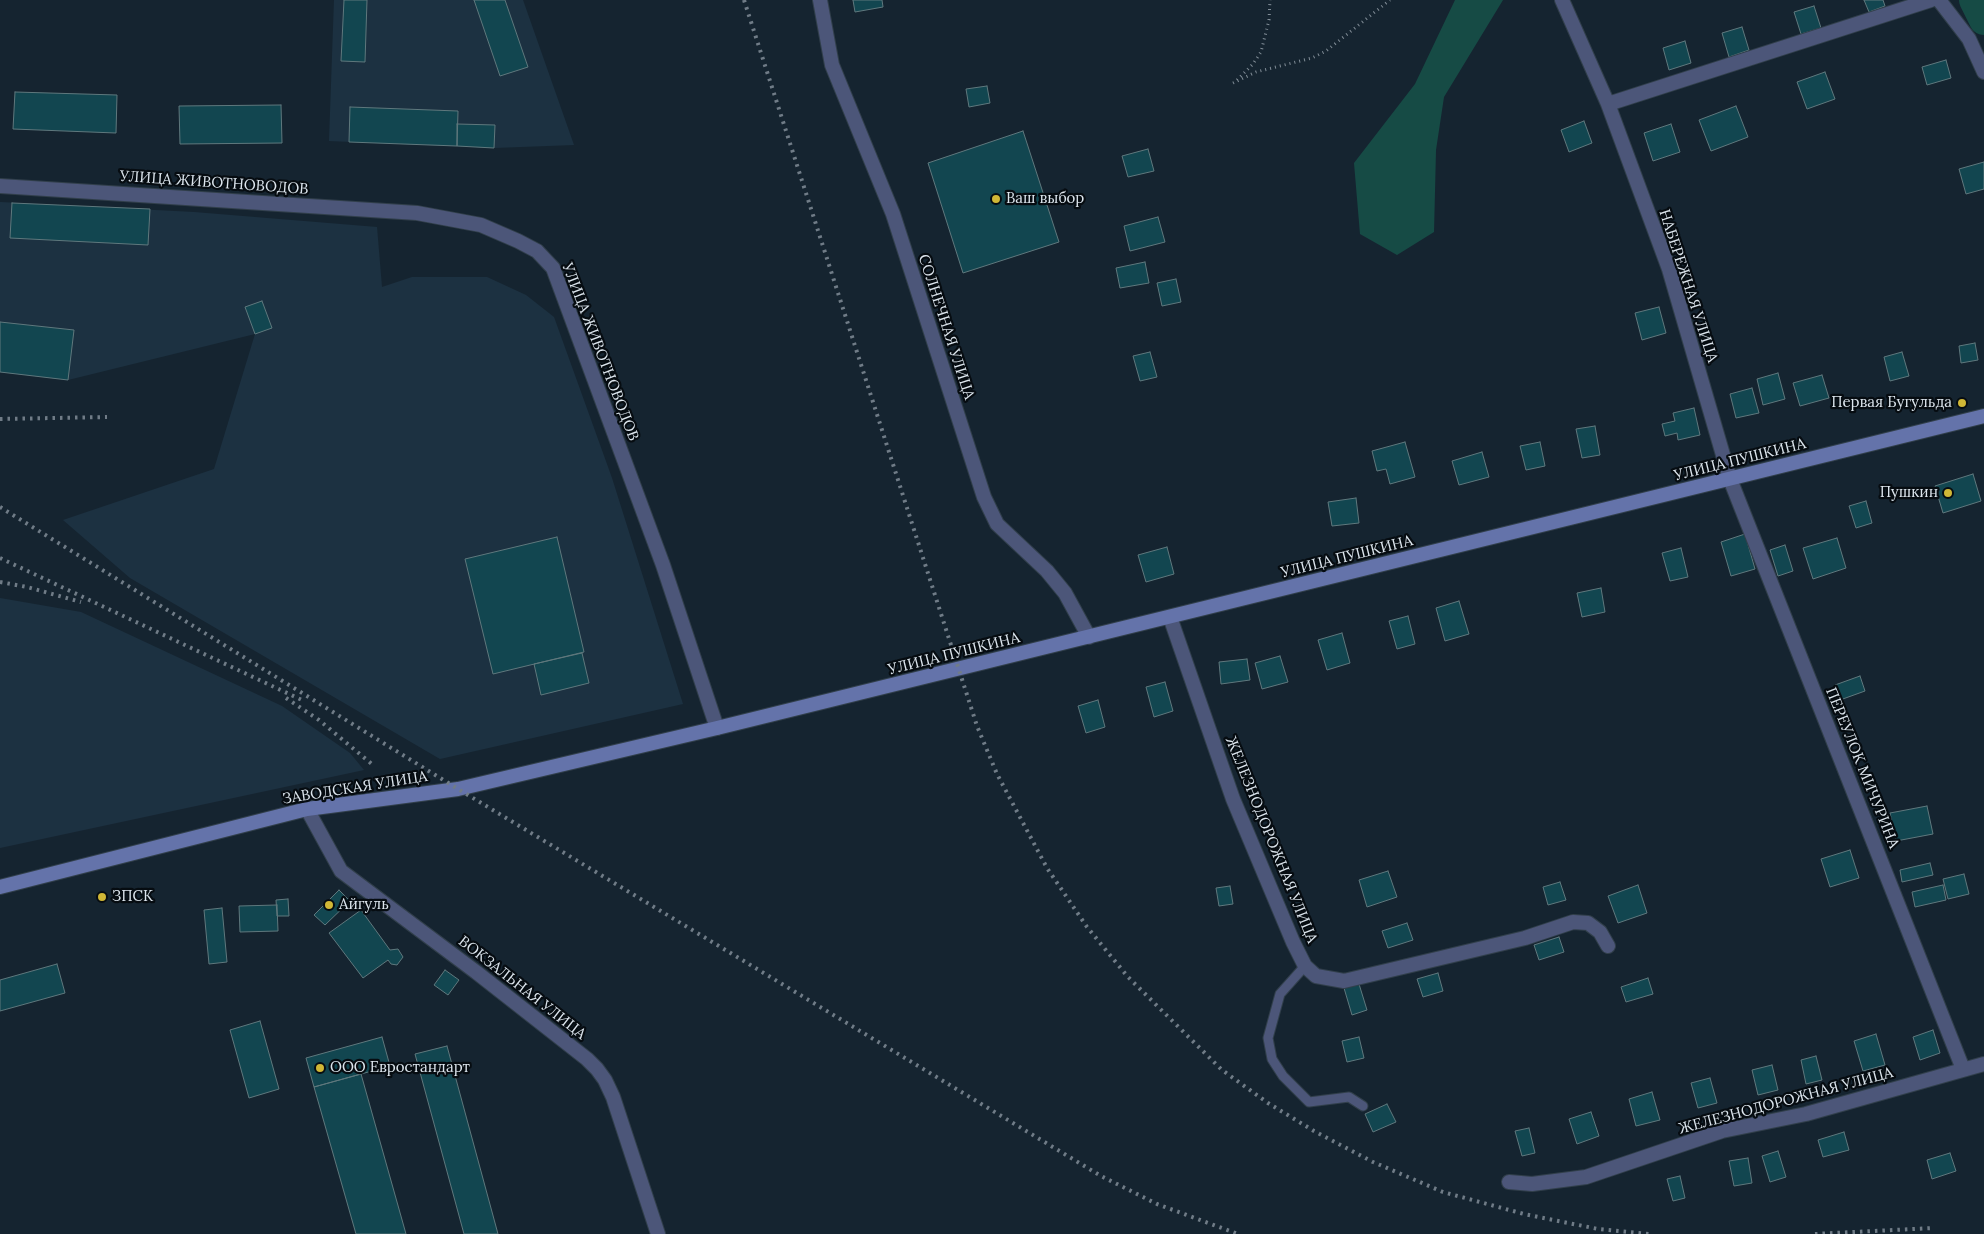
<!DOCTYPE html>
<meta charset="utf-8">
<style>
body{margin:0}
canvas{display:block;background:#152430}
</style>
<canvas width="1984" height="1234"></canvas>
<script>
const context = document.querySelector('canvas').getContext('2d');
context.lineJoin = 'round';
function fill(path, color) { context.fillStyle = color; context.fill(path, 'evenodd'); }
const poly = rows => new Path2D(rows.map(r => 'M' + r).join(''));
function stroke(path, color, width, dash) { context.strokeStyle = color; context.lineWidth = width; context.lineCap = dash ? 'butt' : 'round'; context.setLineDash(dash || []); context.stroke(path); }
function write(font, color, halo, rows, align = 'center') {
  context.font = font + ' Lora,serif'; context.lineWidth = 4.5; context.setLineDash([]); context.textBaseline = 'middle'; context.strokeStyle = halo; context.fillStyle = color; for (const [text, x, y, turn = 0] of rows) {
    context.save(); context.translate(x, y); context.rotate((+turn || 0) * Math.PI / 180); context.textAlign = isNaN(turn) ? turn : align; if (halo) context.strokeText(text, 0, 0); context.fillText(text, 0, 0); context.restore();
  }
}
const built = poly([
 [334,0,523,0,574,145,494,148,329,141],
 [0,202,194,212,377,227,382,287,412,277,487,277,526,295,554,317,612,478,683,704,440,759,130,578,63,520,214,469,255,334,68,380,0,372],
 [0,598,81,612,282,706,350,753,364,770,0,848]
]);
const water = poly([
 [1455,0,1503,0,1444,97,1436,150,1434,232,1397,255,1360,234,1354,163,1415,84]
]);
const river = poly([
 [1974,0,1984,20]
]);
const building = poly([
 [344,0,367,0,365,62,341,61,344,0],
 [474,0,505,0,528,67,500,76,474,0],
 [853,0,882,0,883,7,855,12,853,0],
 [1864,0,1883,0,1885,6,1869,12,1864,0],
 [1814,6,1821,28,1801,34,1794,12,1814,6],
 [1742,27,1749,50,1729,57,1722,33,1742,27],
 [1685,41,1691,63,1669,70,1663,48,1685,41],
 [1946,60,1951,78,1927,85,1922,67,1946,60],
 [1825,72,1835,99,1807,109,1797,82,1825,72],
 [987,86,990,103,969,107,966,89,987,86],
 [15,92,117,95,116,133,13,129,15,92],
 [281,105,282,143,180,144,179,106,281,105],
 [1736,106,1748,137,1711,151,1699,120,1736,106],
 [350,107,458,111,457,146,349,142,350,107],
 [1584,121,1592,143,1569,152,1561,130,1584,121],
 [457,124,495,125,494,148,457,146,457,124],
 [1671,124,1680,152,1653,161,1644,133,1671,124],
 [1023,131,1059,242,963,273,928,163,1023,131],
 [1148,149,1154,171,1128,177,1122,156,1148,149],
 [1984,162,1984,189,1966,194,1959,169,1984,162],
 [12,203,150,209,148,245,10,238,12,203],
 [1158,217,1165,242,1130,251,1124,226,1158,217],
 [1145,262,1149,283,1120,288,1116,268,1145,262],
 [1176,279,1181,302,1162,306,1157,283,1176,279],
 [262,301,272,328,255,334,245,307,262,301],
 [1659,307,1666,333,1642,340,1635,313,1659,307],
 [0,322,74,330,68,380,0,372,0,322],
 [1975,343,1978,360,1961,363,1959,346,1975,343],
 [1150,352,1157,377,1140,381,1133,356,1150,352],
 [1902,352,1909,376,1890,381,1884,357,1902,352],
 [1778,373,1785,399,1763,405,1757,379,1778,373],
 [1822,375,1829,398,1800,406,1793,383,1822,375],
 [1752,388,1759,413,1736,418,1730,394,1752,388],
 [1694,408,1700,435,1678,440,1677,433,1665,436,1662,424,1675,421,1673,413,1694,408],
 [1595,426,1600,455,1582,458,1576,429,1595,426],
 [1405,442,1415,477,1390,484,1386,469,1377,471,1372,451,1405,442],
 [1540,442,1545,466,1526,470,1520,446,1540,442],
 [1482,452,1489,477,1459,485,1452,461,1482,452],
 [1973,474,1981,501,1943,513,1935,486,1973,474],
 [1356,498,1359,523,1332,526,1328,502,1356,498],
 [1866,501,1872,523,1856,528,1849,506,1866,501],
 [1745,534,1755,569,1731,576,1721,542,1745,534],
 [557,537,584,652,493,674,465,559,557,537],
 [1837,538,1846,568,1813,579,1803,548,1837,538],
 [1785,545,1793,571,1778,576,1770,550,1785,545],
 [1167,547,1174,574,1146,582,1138,555,1167,547],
 [1681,548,1688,577,1670,581,1662,553,1681,548],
 [1601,588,1605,612,1582,617,1577,593,1601,588],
 [1459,601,1469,634,1445,641,1436,608,1459,601],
 [1408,616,1415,644,1397,649,1389,621,1408,616],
 [1342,633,1350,663,1327,670,1318,640,1342,633],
 [582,653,589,683,541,695,534,664,582,653],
 [1280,656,1288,682,1262,689,1255,663,1280,656],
 [1247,659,1250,680,1221,684,1219,662,1247,659],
 [1860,676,1865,691,1840,700,1835,685,1860,676],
 [1165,682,1173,711,1154,717,1146,687,1165,682],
 [1098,700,1105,727,1086,733,1078,706,1098,700],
 [1927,806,1933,834,1896,841,1890,813,1927,806],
 [1850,850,1859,878,1830,887,1821,859,1850,850],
 [1930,863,1933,875,1902,882,1900,870,1930,863],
 [1388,871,1397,897,1367,907,1359,880,1388,871],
 [1964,874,1969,894,1948,899,1943,879,1964,874],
 [1560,882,1566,900,1548,905,1543,887,1560,882],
 [1638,885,1647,913,1618,923,1608,896,1638,885],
 [1943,885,1946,900,1915,907,1912,892,1943,885],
 [1230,886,1233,904,1219,906,1216,888,1230,886],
 [339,890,350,901,325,925,314,915,339,890],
 [288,899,289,916,277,916,276,900,288,899],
 [277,905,278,931,240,932,239,906,277,905],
 [222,908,227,962,209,964,204,910,222,908],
 [361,910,390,950,398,949,403,957,397,965,391,964,388,960,363,978,329,933,361,910],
 [1407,923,1413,940,1388,948,1382,931,1407,923],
 [1559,937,1564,952,1539,960,1534,945,1559,937],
 [57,964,65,993,0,1011,0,980,57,964],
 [445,970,459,980,448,995,434,985,445,970],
 [1438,973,1443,991,1423,997,1417,979,1438,973],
 [1648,978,1653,994,1626,1002,1621,987,1648,978],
 [1359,984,1367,1010,1352,1015,1344,988,1359,984],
 [260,1021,279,1089,249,1098,230,1030,260,1021],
 [1933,1030,1940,1053,1920,1060,1913,1037,1933,1030],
 [1876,1034,1885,1065,1863,1071,1854,1041,1876,1034],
 [382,1037,390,1066,314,1087,306,1058,382,1037],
 [1359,1037,1364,1058,1347,1062,1342,1041,1359,1037],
 [447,1046,498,1234,464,1234,415,1054,447,1046],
 [1816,1056,1822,1080,1806,1084,1801,1060,1816,1056],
 [1772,1065,1778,1090,1758,1095,1752,1070,1772,1065],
 [361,1074,406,1234,356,1234,314,1087,361,1074],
 [1710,1078,1717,1103,1698,1108,1691,1083,1710,1078],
 [1652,1092,1660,1120,1636,1126,1629,1099,1652,1092],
 [1387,1104,1396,1122,1373,1132,1365,1114,1387,1104],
 [1591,1112,1599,1136,1577,1144,1569,1119,1591,1112],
 [1529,1128,1535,1153,1522,1156,1515,1131,1529,1128],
 [1844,1132,1849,1150,1823,1157,1818,1140,1844,1132],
 [1778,1151,1786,1177,1770,1182,1762,1156,1778,1151],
 [1950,1153,1956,1171,1932,1179,1927,1160,1950,1153],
 [1748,1158,1752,1183,1734,1186,1729,1161,1748,1158],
 [1680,1176,1685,1198,1673,1201,1667,1179,1680,1176]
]);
const path = poly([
 [1237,80,1253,64,1261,52,1269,20,1270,0],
 [1233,83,1256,72,1312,58,1326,51,1390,0]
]);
const service = poly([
 [1305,966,1280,994,1268,1038,1272,1059,1283,1076,1309,1102,1349,1097,1363,1106]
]);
const minor = poly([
 [820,0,832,65,893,214,984,497,997,524,1047,571,1065,593,1089,637],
 [1562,0,1608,104,1669,269,1730,479,1963,1069],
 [1939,0,1969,39,1984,72],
 [1608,104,1931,0],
 [0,186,417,213,481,225,518,241,537,251,553,268,663,565,717,728],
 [1170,617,1233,799,1293,942,1305,966,1316,976,1344,981,1525,938,1573,922,1588,923,1600,932,1608,946],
 [307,809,341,871,476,972,587,1059,597,1069,605,1080,613,1097,658,1234],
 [1509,1182,1532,1184,1586,1177,1722,1131,1806,1114,1984,1064]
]);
const secondary = poly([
 [0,887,307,809,458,789,717,728,1984,416]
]);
const rail = poly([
 [744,0,977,726,997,774,1047,868,1087,927,1128,977,1222,1070,1268,1103,1314,1131,1373,1162,1443,1192,1524,1214,1598,1229,1649,1234],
 [0,419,107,417],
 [0,507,458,789,1101,1176,1157,1204,1238,1234],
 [0,558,304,701],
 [0,582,27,587,81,602],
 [286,698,319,720,373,765],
 [1815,1234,1934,1228]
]);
const markers = [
 [996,199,5,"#d0b736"],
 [1962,403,5,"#d0b736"],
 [1948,493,5,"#d0b736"],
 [102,897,5,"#d0b736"],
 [329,905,5,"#d0b736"],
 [320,1068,5,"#d0b736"]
];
const streetNames = [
 ["УЛИЦА ЖИВОТНОВОДОВ",214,183,4],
 ["НАБЕРЕЖНАЯ УЛИЦА",1688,286,72],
 ["СОЛНЕЧНАЯ УЛИЦА",946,327,72],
 ["УЛИЦА ЖИВОТНОВОДОВ",600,352,69],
 ["УЛИЦА ПУШКИНА",1740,460,-14],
 ["УЛИЦА ПУШКИНА",1347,557,-14],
 ["УЛИЦА ПУШКИНА",954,654,-14],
 ["ПЕРЕУЛОК МИЧУРИНА",1862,768,68],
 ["ЗАВОДСКАЯ УЛИЦА",355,788,-9],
 ["ЖЕЛЕЗНОДОРОЖНАЯ УЛИЦА",1271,840,68],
 ["ВОКЗАЛЬНАЯ УЛИЦА",522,988,38],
 ["ЖЕЛЕЗНОДОРОЖНАЯ УЛИЦА",1786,1101,-15]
];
const poiNames = [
 ["Ваш выбор",1006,199],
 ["Первая Бугульда",1952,403,"right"],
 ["Пушкин",1938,493,"right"],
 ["ЗПСК",112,897],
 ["Айгуль",339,905],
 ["ООО Евростандарт",330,1068]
];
fill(built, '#1c3141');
fill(water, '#164b45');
stroke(river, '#164b45', 30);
fill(building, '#124650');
stroke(building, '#5f787d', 1);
stroke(service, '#313f4b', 11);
stroke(minor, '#313f4b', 16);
stroke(secondary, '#313f4b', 16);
stroke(path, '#818d97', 3, [1, 4]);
stroke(service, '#4c5679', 9);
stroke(minor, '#4c5679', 14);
stroke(secondary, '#6473aa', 14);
stroke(rail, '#707c87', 4, [2.5, 5]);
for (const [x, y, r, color] of markers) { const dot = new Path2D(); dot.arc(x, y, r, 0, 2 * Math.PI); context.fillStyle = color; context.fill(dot); stroke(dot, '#060c11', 2); }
write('15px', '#dde6ee', '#060c11', streetNames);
write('15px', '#dde6ee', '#060c11', poiNames, 'left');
</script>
